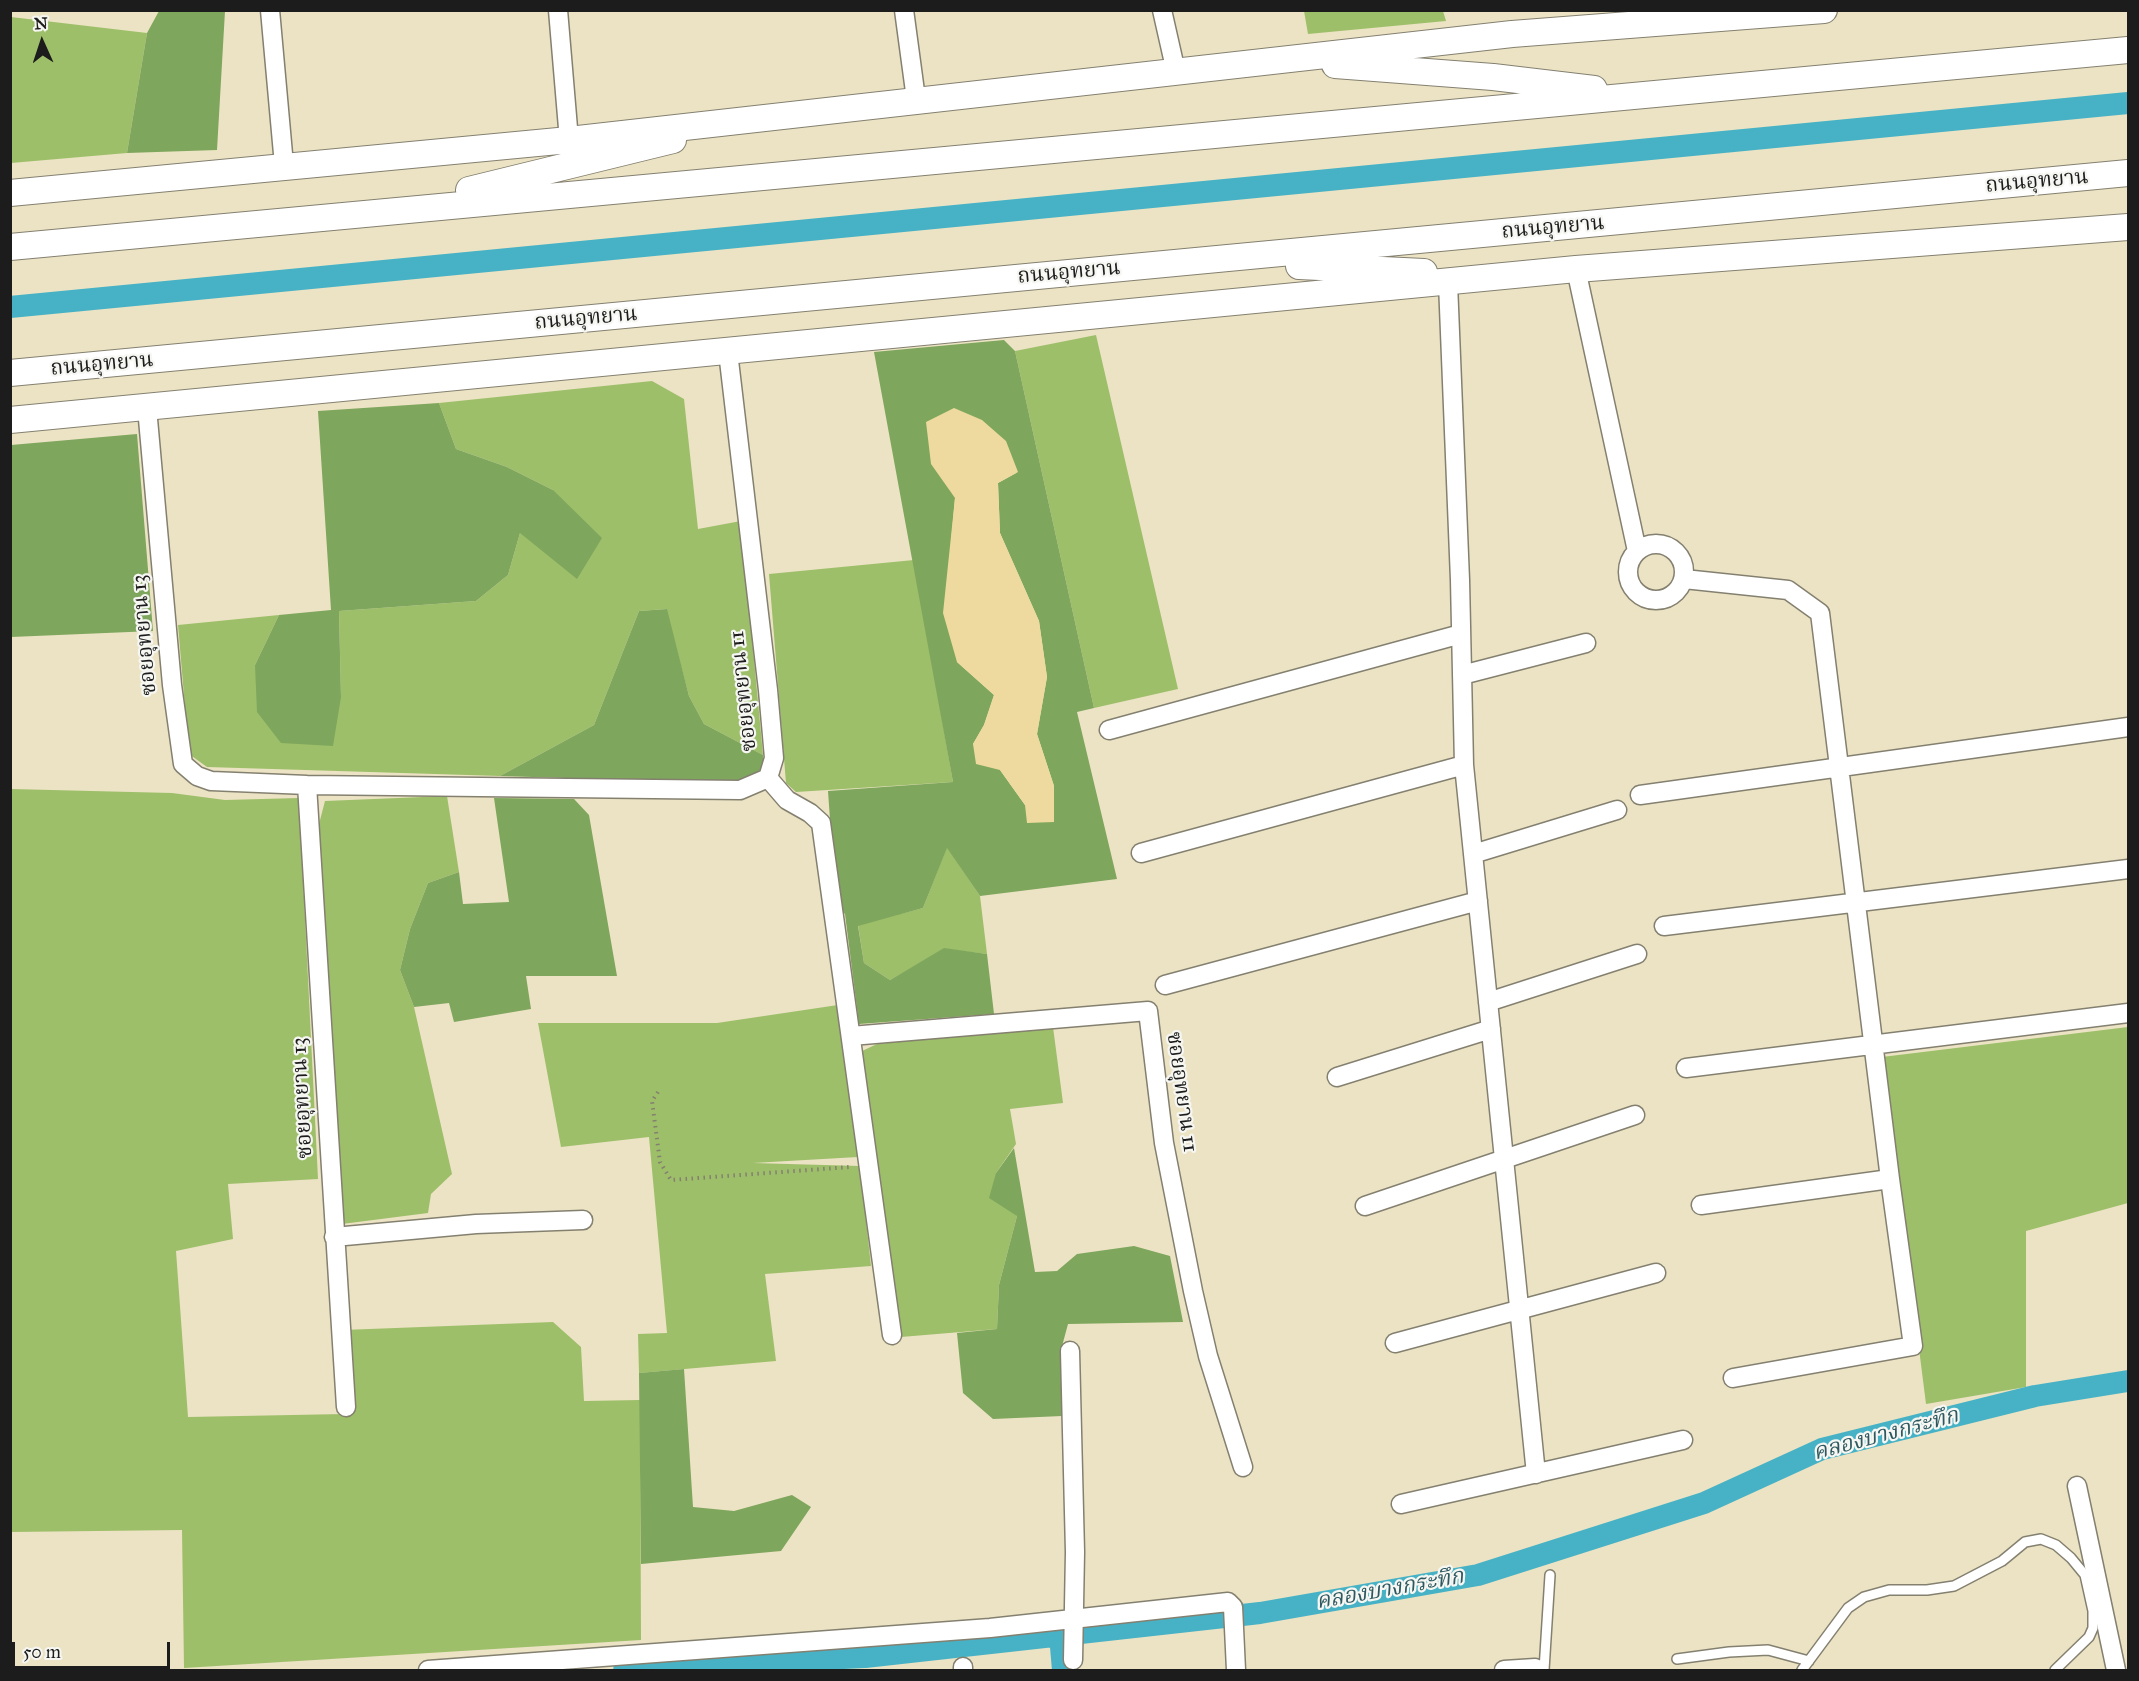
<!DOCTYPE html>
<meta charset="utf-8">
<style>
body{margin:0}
#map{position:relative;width:2139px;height:1681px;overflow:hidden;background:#ece3c4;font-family:"IM FELL Great Primer",serif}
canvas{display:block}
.frame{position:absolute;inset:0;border:12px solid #1c1c1c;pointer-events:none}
.north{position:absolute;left:12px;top:12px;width:60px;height:60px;-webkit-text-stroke:4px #f6f6f2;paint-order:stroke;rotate:357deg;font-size:16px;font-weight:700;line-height:24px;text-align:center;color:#1c1c1c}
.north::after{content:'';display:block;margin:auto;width:21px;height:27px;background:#1c1c1c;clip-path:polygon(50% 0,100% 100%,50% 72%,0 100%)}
.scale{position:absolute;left:12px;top:1642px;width:158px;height:27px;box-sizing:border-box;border:3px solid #1c1c1c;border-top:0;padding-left:8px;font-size:18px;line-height:21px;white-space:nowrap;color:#1c1c1c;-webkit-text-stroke:4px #f6f6f2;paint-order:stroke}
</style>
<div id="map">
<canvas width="2139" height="1681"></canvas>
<div class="frame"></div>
<div class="north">N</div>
<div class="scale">50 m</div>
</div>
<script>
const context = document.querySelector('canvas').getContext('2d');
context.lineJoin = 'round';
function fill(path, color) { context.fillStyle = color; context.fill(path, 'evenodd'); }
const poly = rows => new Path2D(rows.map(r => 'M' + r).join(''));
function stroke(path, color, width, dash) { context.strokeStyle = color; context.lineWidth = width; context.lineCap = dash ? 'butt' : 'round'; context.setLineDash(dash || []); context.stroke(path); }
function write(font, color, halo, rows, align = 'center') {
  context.font = font + ' "IM FELL Great Primer","Noto Serif Thai",serif'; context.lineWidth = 4.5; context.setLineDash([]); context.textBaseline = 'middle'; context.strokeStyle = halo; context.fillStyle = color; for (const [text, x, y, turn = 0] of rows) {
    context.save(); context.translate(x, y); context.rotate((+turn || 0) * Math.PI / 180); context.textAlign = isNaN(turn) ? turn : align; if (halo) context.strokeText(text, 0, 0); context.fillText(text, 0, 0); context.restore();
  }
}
const green = poly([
 [1304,11,1443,11,1446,21,1308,34],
 [11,17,147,33,127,153,11,163],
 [1096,335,1178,689,1094,708,1015,351],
 [652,381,684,399,698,529,741,521,763,755,704,724,689,696,666,609,639,611,594,725,500,776,207,767,189,754,178,625,279,615,255,665,341,697,339,611,476,601,508,575,520,533,553,490,507,467,456,449,439,403],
 [914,560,953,782,796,792,786,783,769,574],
 [11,789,172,793,225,800,299,798,318,1179,228,1184,233,1239,176,1251,188,1417,344,1414,343,1330,553,1322,581,1347,584,1401,640,1400,641,1640,184,1668,182,1530,11,1532],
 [447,796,459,872,428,883,410,929,400,970,414,1007,452,1174,431,1194,428,1213,342,1224,319,824,325,801],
 [947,847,980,896,987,954,944,949,890,980,864,963,858,925,923,908],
 [838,1005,858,1157,753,1163,860,1166,871,1266,765,1274,776,1361,639,1373,638,1334,667,1333,649,1137,561,1147,538,1023,717,1023],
 [1053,1027,1063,1103,1010,1109,1016,1144,996,1173,1017,1216,999,1285,997,1329,901,1337,860,1052,877,1044],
 [2128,1027,2128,1203,2026,1231,2026,1387,1926,1404,1882,1057]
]);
const forest = poly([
 [159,11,225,11,217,150,127,153,147,33],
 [1004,340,1015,351,1094,708,1077,712,1117,879,980,896,947,848,923,908,858,926,864,963,890,980,944,948,987,954,994,1014,859,1024,845,914,836,905,828,791,953,782,874,352],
 [1018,472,998,483,1000,533,1039,621,1047,677,1037,734,1054,786,1025,805,1000,770,973,744,984,725,994,695,957,662,951,542,955,498],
 [439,403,456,449,507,467,553,490,602,538,577,579,520,533,508,575,476,601,339,611,341,697,333,746,281,743,257,712,255,665,279,615,331,610,318,411],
 [137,434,153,631,11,637,11,445],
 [667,609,689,696,704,724,763,755,763,767,751,778,726,783,500,776,594,725,639,611],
 [494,798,574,799,589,815,617,976,526,976,531,1009,454,1022,449,1003,414,1007,400,970,410,929,428,883,459,872,463,904,509,902],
 [1014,1148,1035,1272,1057,1271,1077,1254,1134,1246,1170,1256,1183,1322,1068,1324,1061,1350,1062,1416,993,1419,963,1393,957,1333,997,1329,999,1285,1017,1216,989,1198,996,1173],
 [684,1369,693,1507,734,1511,792,1495,811,1507,781,1551,641,1564,639,1373]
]);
const sand = poly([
 [954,408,982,420,1006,441,1018,472,998,483,1000,533,1039,621,1047,677,1037,734,1054,786,1054,822,1027,823,1025,805,1000,770,976,764,973,744,984,725,994,695,957,662,943,613,955,498,931,464,926,422]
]);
const canal = poly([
 [10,307,2128,103],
 [1060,1635,1063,1670],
 [624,1670,667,1666,865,1657,1260,1613,1478,1575,1704,1503,1822,1449,2035,1396,2128,1381]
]);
const path = poly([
 [658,1092,652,1101,660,1162,671,1180,850,1167]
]);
const lane = poly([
 [1677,1659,1729,1652,1768,1650,1809,1661],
 [1544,1670,1550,1575],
 [1802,1670,1848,1608,1864,1597,1889,1590,1927,1590,1954,1586,2002,1561,2025,1542,2041,1539,2056,1545,2071,1558,2085,1575,2093,1611,2093,1628,2089,1637,2055,1670]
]);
const street = poly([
 [270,10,284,165],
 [558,10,569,140],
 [904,10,916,99],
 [1162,10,1176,72],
 [1576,269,1637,551],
 [1448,283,1460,580,1464,765,1536,1474],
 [728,352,768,690,774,758,768,778,787,800,810,813,821,823,892,1335],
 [147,408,172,685,183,764,197,776,211,781,307,785,740,790,768,778],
 '1628 572a28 28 0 1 1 56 0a28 28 0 1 1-56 0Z',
 [1684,579,1788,590,1820,613,1890,1179,1913,1346,1733,1378],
 [1462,675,1586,643],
 [1109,730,1461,634],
 [307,785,346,1407],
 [1640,795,2128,727],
 [1141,853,1464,765],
 [1473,854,1617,810],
 [1664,926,2128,869],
 [1165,985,1478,901],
 [1488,1002,1637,954],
 [851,1036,1148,1011,1164,1143,1193,1291,1208,1356,1243,1467],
 [1686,1068,2128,1013],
 [1337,1077,1491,1029],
 [1701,1205,1890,1179],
 [1365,1206,1635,1115],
 [334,1237,476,1224,583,1220],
 [1395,1343,1656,1273],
 [1070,1351,1075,1552,1073,1660],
 [2077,1486,2116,1670],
 [1401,1504,1683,1440],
 [963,1667,963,1670],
 [428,1670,990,1628,1228,1602,1233,1607,1236,1670],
 [1504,1670,1535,1668,1539,1670]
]);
const secondary = poly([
 [1335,65,1493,77,1594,89],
 [469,190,673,140],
 [10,193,569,140,1512,34,1824,10],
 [10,247,2128,50],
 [1299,266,1424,272],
 [10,373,2128,173],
 [10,420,1576,269,2128,227]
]);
const streetNames = [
 ["ถนนอุทยาน",2037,182,-5],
 ["ถนนอุทยาน",1553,228,-5],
 ["ถนนอุทยาน",1069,273,-5],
 ["ถนนอุทยาน",586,319,-5],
 ["ถนนอุทยาน",102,365,-5],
 ["ซอยอุทยาน 13",145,635,-95],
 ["ซอยอุทยาน 11",744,691,-96],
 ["ซอยอุทยาน 11",1181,1092,82],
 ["ซอยอุทยาน 13",303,1098,-93]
];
const waterNames = [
 ["คลองบางกระทึก",1886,1435,-15],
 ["คลองบางกระทึก",1390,1590,-10]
];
fill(green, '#9dbf69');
fill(forest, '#7ea65d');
fill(sand, '#eeda9e');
stroke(canal, '#47b2c5', 22);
stroke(lane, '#848070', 12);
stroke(street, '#848070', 21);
stroke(secondary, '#848070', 28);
stroke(path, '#848070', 4, [1.5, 4.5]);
stroke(lane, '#fff', 9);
stroke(street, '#fff', 18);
stroke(secondary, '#fff', 26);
write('21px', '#1c1c1c', '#f6f6f2', streetNames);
write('italic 22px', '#2d5860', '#f6f6f2', waterNames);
</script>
